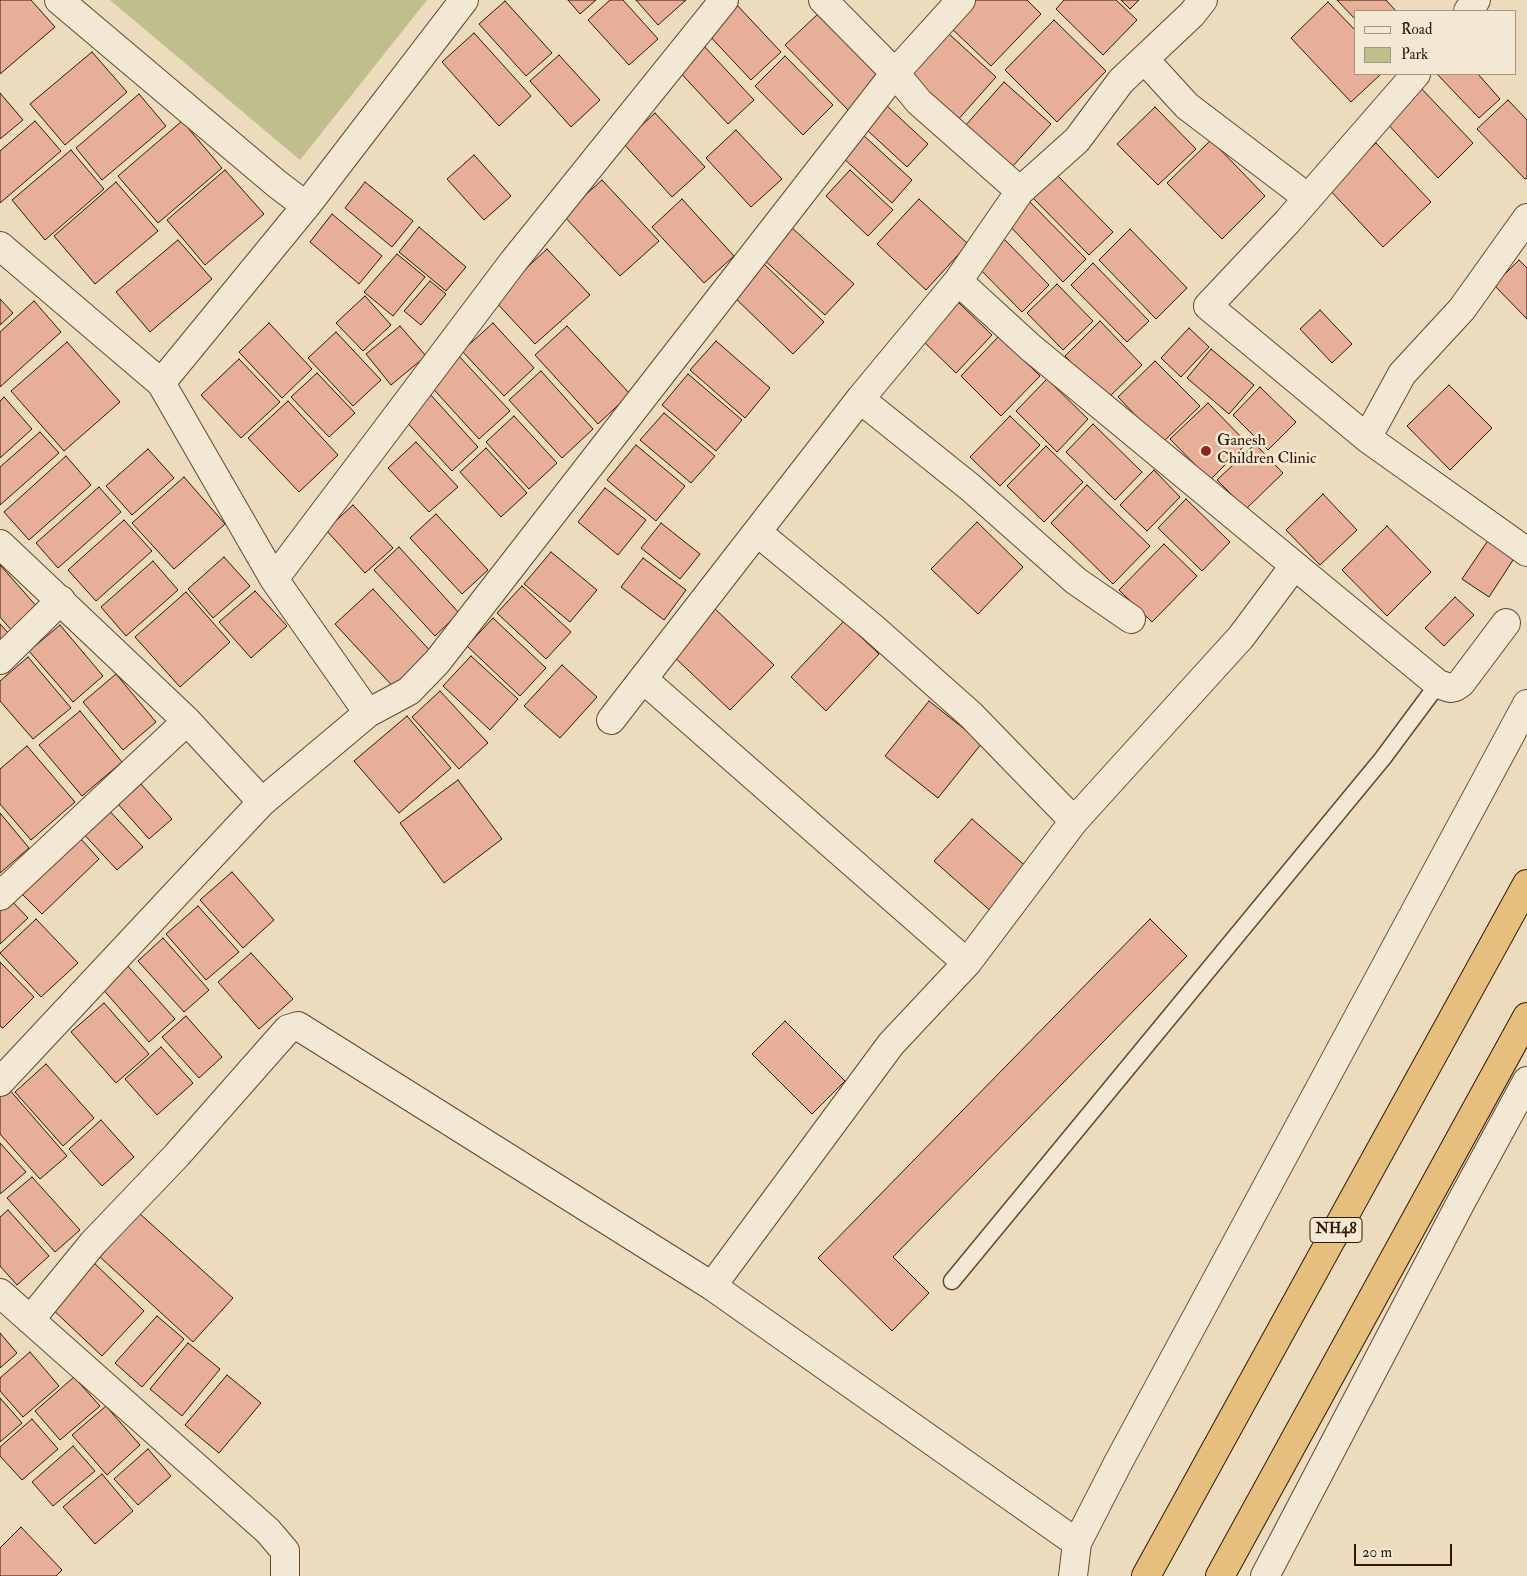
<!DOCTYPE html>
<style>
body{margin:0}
#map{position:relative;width:1527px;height:1576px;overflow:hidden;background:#ecdbbc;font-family:"IM FELL Double Pica",serif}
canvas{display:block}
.legend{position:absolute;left:1354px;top:10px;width:162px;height:65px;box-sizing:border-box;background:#f3e8d3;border:1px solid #a59581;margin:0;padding:6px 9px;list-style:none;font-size:15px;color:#301805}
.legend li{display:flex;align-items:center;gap:10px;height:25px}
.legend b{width:25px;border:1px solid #a59581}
.scale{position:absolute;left:1354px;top:1544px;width:98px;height:22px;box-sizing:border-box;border:2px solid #301805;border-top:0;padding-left:6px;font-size:15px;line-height:18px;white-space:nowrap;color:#301805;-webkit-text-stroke:4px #f3e8d3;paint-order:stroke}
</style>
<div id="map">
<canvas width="1527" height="1576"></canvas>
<ul class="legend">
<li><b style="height:6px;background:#f3e8d3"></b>Road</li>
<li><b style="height:14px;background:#bfbe8c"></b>Park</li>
</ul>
<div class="scale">20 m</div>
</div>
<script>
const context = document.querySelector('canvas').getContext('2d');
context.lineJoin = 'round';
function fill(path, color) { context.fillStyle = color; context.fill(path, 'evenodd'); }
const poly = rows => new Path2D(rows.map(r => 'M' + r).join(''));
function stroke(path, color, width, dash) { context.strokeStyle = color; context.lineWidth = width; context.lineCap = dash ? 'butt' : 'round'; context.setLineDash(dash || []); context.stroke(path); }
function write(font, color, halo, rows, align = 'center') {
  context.font = font + ' "IM FELL Double Pica",serif'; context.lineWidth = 5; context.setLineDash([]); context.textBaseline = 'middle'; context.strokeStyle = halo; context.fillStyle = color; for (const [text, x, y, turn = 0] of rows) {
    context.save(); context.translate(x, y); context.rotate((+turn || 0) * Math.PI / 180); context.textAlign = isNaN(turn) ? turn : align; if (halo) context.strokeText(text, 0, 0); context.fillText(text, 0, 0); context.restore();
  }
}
const green = poly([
 [110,0,427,0,300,160]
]);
const building = poly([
 [0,0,31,0,55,27,0,74,0,0],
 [568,0,596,0,580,14,568,0],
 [610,0,623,0,658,39,629,65,588,20,610,0],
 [636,0,686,0,658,25,636,0],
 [976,0,1027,0,1041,14,991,66,950,27,976,0],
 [1064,0,1116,0,1137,20,1103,55,1056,9,1064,0],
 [1121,0,1139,0,1130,9,1121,0],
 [1337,0,1386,0,1396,11,1356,11,1356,20,1337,0],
 [505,1,552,53,526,76,479,24,505,1],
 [1328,2,1356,31,1356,74,1381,74,1351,102,1291,38,1328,2],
 [736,4,781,52,751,80,706,32,736,4],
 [819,13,881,79,848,110,785,45,819,13],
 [1054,20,1106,71,1057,122,1005,70,1054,20],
 [474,33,531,96,499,126,442,62,474,33],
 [949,34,996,77,955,123,908,80,949,34],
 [703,45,754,100,728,124,677,69,703,45],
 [92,52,127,92,65,145,30,104,92,52],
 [559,55,600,100,571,127,530,81,559,55],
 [785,56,833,105,803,135,755,86,785,56],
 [1437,74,1478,74,1500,99,1479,118,1437,74],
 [1004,82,1051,124,1012,167,965,126,1004,82],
 [1419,86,1473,143,1438,178,1383,119,1419,86],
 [0,93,23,120,0,139,0,93],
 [139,94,166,126,102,180,76,148,139,94],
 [1508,100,1527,120,1527,178,1525,179,1477,129,1508,100],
 [887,106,928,144,907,167,866,129,887,106],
 [1155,107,1196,149,1158,185,1117,144,1155,107],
 [655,113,705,167,672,197,623,143,655,113],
 [35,121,61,151,0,203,0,151,35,121],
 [182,121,222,168,158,223,118,176,182,121],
 [736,130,782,179,751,207,706,158,736,130],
 [862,134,912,180,892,203,841,156,862,134],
 [1211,140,1265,196,1222,239,1167,183,1211,140],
 [1376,143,1431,202,1383,247,1328,188,1376,143],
 [71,150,104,189,45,240,12,200,71,150],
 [474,155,511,196,484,220,447,179,474,155],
 [225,170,264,214,205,265,167,220,225,170],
 [850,170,893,210,868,236,826,196,850,170],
 [1057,175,1113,232,1089,255,1033,198,1057,175],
 [602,180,659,241,620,276,563,215,602,180],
 [116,182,158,231,95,284,54,236,116,182],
 [365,182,413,221,392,247,345,208,365,182],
 [682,199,734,256,704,283,652,227,682,199],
 [919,199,968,244,926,290,877,244,919,199],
 [1030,202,1086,259,1063,282,1008,224,1030,202],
 [332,214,382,256,359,284,310,242,332,214],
 [419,227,466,267,446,291,399,252,419,227],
 [791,227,854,284,825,315,762,258,791,227],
 [1130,229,1187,288,1156,319,1099,260,1130,229],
 [1003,238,1049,285,1022,312,975,264,1003,238],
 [178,240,212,279,150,332,116,292,178,240],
 [547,249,590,295,535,344,493,299,547,249],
 [397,254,425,277,393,316,364,292,397,254],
 [1519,260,1527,268,1527,319,1494,285,1519,260],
 [763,263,824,322,793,354,732,295,763,263],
 [1093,263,1149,321,1127,342,1071,285,1093,263],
 [430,281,446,294,421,325,404,311,430,281],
 [1057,284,1093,321,1063,350,1027,313,1057,284],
 [365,296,391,325,363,351,336,323,365,296],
 [0,299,13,313,0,325,0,299],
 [34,301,61,332,0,387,0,332,34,301],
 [957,301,992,335,956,373,920,338,957,301],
 [1320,310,1352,344,1332,363,1300,329,1320,310],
 [1100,321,1142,365,1107,399,1065,356,1100,321],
 [269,323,312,369,282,398,239,352,269,323],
 [493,323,534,368,504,396,462,351,493,323],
 [400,326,426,356,391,385,366,354,400,326],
 [567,326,630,394,598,424,535,355,567,326],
 [1189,328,1209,347,1181,377,1161,358,1189,328],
 [336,332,381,380,353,406,308,358,336,332],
 [999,336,1040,376,1001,416,961,376,999,336],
 [716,341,770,388,745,418,690,370,716,341],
 [67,342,120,402,64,451,11,391,67,342],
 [1211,349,1254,385,1229,414,1187,378,1211,349],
 [457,354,510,411,479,439,427,382,457,354],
 [239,359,280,402,241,438,201,395,239,359],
 [1155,361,1200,406,1162,443,1118,397,1155,361],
 [541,371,593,429,562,458,509,400,541,371],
 [317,373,355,413,329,437,291,397,317,373],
 [688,374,742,420,716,451,662,405,688,374],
 [1047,379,1088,419,1057,452,1016,411,1047,379],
 [1449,385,1492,428,1450,470,1407,426,1449,385],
 [1260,387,1296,422,1268,450,1233,415,1260,387],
 [428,392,478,447,452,471,401,416,428,392],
 [4,397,32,429,0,458,0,401,4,397],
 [288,401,338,455,299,492,248,438,288,401],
 [1208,403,1247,443,1210,480,1170,439,1208,403],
 [664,413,715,456,691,483,640,440,664,413],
 [514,416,557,463,529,489,486,442,514,416],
 [1010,416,1040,445,1000,486,970,457,1010,416],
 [1093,424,1142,472,1115,500,1066,452,1093,424],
 [40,432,59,453,0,505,0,467,40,432],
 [416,442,458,487,429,512,388,468,416,442],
 [1255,444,1283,473,1246,509,1217,480,1255,444],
 [636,445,685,486,656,521,607,480,636,445],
 [1046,446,1083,482,1044,522,1007,486,1046,446],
 [486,448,527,493,501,517,460,472,486,448],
 [148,449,174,478,132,515,106,486,148,449],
 [66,456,91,485,29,540,4,512,66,456],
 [1154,470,1180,497,1147,531,1120,505,1154,470],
 [184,477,225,524,174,569,132,523,184,477],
 [1087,485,1150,546,1113,584,1051,523,1087,485],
 [99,487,121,512,58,568,36,543,99,487],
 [605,488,646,520,618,555,578,522,605,488],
 [1323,494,1357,530,1320,565,1286,530,1323,494],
 [1186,499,1230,542,1202,571,1158,528,1186,499],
 [353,505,393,548,365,573,326,530,353,505],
 [436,514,488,570,462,594,410,538,436,514],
 [124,520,152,551,96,601,68,570,124,520],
 [977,522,1023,567,978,614,931,569,977,522],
 [661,523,700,554,680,579,641,548,661,523],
 [1387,526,1431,572,1387,616,1342,570,1387,526],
 [1489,539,1515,557,1489,597,1462,579,1489,539],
 [1164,544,1197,576,1152,622,1119,590,1164,544],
 [399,547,459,613,435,636,374,570,399,547],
 [551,552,597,590,570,622,524,584,551,552],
 [224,557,250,586,213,618,188,589,224,557],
 [643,558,686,590,664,620,621,587,643,558],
 [153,561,178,590,126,636,101,607,153,561],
 [0,565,39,609,13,632,0,617,0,565],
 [522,586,571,632,546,659,497,613,522,586],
 [373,589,435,656,397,691,335,624,373,589],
 [255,591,287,626,251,658,219,622,255,591],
 [186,592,230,642,180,687,135,637,186,592],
 [1455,597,1474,615,1444,646,1425,628,1455,597],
 [712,606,774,665,730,710,668,651,712,606],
 [493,618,546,668,520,696,467,646,493,618],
 [844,621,879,654,826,711,791,677,844,621],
 [0,624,11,636,0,646,0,624],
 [60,625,103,676,73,702,29,651,60,625],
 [471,656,518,699,490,730,443,686,471,656],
 [28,657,71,708,33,739,0,701,0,681,28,657],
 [562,665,597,697,560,738,524,706,562,665],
 [116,674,156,722,123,750,83,702,116,674],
 [440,691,488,743,459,769,412,717,440,691],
 [929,701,982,743,938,798,885,756,929,701],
 [80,711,122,762,82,796,39,745,80,711],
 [407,716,451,768,399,813,354,761,407,716],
 [27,746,75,802,31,840,0,804,0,769,27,746],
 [458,780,502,839,444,883,400,823,458,780],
 [141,784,172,819,149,839,118,804,141,784],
 [105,806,143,847,117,870,79,829,105,806],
 [0,813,29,848,0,873,0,813],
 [972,819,1030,870,993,913,934,861,972,819],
 [80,838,99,859,42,914,22,894,80,838],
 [232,872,274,920,243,948,200,900,232,872],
 [9,898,28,918,0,944,0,907,9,898],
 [198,906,239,952,206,980,166,934,198,906],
 [36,919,78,963,41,997,0,953,36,919],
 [1150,919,1187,956,893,1257,929,1293,892,1331,818,1258,1150,919],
 [163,938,209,990,184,1012,138,961,163,938],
 [251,953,293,999,259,1029,218,982,251,953],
 [0,962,34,997,3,1028,0,1026,0,962],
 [126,964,175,1019,149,1042,101,987,126,964],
 [104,1003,149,1054,116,1083,71,1032,104,1003],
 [186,1016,222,1057,199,1078,162,1037,186,1016],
 [785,1021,845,1081,812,1114,752,1054,785,1021],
 [161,1047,193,1083,157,1115,125,1079,161,1047],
 [46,1064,94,1118,63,1146,15,1092,46,1064],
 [8,1088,67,1156,40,1179,0,1134,0,1095,8,1088],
 [101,1120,134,1157,102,1186,69,1149,101,1120],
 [0,1143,26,1172,0,1194,0,1143],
 [32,1177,80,1230,55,1252,7,1198,32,1177],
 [8,1210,49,1256,17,1285,0,1266,0,1217,8,1210],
 [139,1213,233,1298,193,1342,100,1257,139,1213],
 [92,1261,144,1311,102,1356,49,1306,92,1261],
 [157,1316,184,1339,142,1387,115,1363,157,1316],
 [0,1333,17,1353,0,1368,0,1333],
 [188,1343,220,1369,182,1416,150,1389,188,1343],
 [30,1352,59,1386,23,1417,0,1391,0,1378,30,1352],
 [227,1375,261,1403,219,1453,185,1425,227,1375],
 [74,1377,100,1406,60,1440,35,1411,74,1377],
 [0,1398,22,1423,0,1442,0,1398],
 [106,1406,140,1445,107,1475,72,1435,106,1406],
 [32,1419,58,1449,22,1480,0,1456,0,1447,32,1419],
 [73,1446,95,1471,53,1506,32,1482,73,1446],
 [148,1449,171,1476,138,1505,114,1479,148,1449],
 [102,1474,133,1511,95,1544,63,1507,102,1474],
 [21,1527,62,1570,56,1576,0,1576,0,1548,21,1527]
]);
const service = poly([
 [952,1281,1383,758,1438,684]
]);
const minor = poly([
 [59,0,277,184,306,206],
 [823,0,895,73,919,102,1020,191],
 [1468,11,1476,0],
 [1144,59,1187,106,1308,198],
 [1416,74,1288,221,1208,306,1367,438,1527,552],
 [0,246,161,383,274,579,368,713],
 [958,281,1030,347,1438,684,1450,688,1455,687,1461,683,1506,623],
 [161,383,306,206,464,0],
 [860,399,971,488,1076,581,1131,619],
 [1367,438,1402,374,1462,309,1527,218],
 [757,532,872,627,971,715,1074,821],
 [0,544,187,721,262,802],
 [274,579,513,262,724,0],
 [0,660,61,600],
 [643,679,967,963],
 [611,720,860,399,958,281,1020,191,1077,140,1121,81,1192,14,1203,0],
 [0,896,187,721],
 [0,1082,262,802,368,713,409,691,437,662,895,73,961,0],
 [712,1286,891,1044,967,963,1074,821,1241,637,1294,566],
 [0,1293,268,1531,285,1551,285,1576],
 [30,1320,93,1243,177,1155,288,1029,298,1026,712,1286,1077,1543]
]);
const tertiary = poly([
 [1073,1576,1077,1543,1118,1463,1527,704],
 [1265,1576,1460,1204,1527,1081]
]);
const trunk = poly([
 [1146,1576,1527,884],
 [1220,1576,1527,1017]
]);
const markers = [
 [1206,451,6,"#8f2418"]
];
const shields = [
 [1336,1230,52]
];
const shieldNames = [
 ["NH48",1336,1230]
];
const poiNames = [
 ["Ganesh",1217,442],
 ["Children Clinic",1217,460]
];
fill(green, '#bfbe8c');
fill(building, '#e7af98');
stroke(building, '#301805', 1);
stroke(service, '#5f4933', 19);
stroke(minor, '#5f4933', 30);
stroke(tertiary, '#5f4933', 30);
stroke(trunk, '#301805', 30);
stroke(service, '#f3e8d3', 16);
stroke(minor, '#f3e8d3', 28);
stroke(tertiary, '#f3e8d3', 28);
stroke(trunk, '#e6be7e', 28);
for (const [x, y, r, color] of markers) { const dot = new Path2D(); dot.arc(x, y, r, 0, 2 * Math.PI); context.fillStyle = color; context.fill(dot); stroke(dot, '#f3e8d3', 2); }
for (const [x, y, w] of shields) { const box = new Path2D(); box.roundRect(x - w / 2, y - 12.5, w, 25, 4); context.fillStyle = '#f3e8d3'; context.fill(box); stroke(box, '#301805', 1); }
write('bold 15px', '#301805', null, shieldNames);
write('16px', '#301805', '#f3e8d3', poiNames, 'left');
</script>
